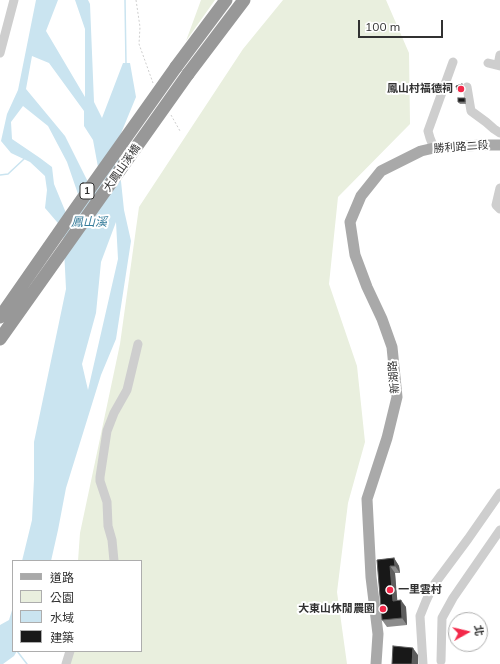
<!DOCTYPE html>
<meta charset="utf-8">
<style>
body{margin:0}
#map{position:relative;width:500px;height:664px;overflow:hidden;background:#fff;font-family:Mulish,"Noto Sans TC",sans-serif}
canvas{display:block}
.legend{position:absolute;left:12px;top:560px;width:130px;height:92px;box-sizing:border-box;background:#fff;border:1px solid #adadad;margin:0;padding:5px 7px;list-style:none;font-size:12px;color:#313131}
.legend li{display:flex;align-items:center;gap:8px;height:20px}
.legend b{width:20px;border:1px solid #adadad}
.north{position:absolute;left:448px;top:612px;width:40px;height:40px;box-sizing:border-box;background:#fff;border:1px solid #adadad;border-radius:50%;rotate:82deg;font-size:11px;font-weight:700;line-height:16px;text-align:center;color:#313131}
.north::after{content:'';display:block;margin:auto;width:14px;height:18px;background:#f32849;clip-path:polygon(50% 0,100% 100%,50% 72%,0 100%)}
.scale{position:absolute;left:358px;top:20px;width:85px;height:18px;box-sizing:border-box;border:2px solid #313131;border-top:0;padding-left:5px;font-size:12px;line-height:14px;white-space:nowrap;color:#313131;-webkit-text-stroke:3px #fff;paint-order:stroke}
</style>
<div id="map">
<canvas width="500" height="664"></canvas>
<ul class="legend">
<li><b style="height:5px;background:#a9a9a9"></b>道路</li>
<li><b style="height:11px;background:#e9efde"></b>公園</li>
<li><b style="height:11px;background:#cae4f0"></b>水域</li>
<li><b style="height:11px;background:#181818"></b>建築</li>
</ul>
<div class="north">北</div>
<div class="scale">100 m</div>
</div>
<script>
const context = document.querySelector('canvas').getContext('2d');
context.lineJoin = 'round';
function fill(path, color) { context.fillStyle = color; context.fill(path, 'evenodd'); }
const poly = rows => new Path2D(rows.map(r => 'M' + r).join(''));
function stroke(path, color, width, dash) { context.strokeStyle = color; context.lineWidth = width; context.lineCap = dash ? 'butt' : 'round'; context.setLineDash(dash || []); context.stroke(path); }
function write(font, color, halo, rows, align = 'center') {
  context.font = font + ' Mulish,"Noto Sans TC",sans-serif'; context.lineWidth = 4; context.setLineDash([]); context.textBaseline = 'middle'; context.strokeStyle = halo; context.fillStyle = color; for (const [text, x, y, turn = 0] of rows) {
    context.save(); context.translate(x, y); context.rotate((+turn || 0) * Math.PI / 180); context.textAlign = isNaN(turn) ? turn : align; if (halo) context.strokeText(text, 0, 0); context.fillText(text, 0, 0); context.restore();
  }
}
const green = poly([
 [201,0,215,0,186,41],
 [283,0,386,0,409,53,410,124,338,197,329,284,357,366,365,442,348,503,337,592,347,664,68,664,69,651,141,651,141,561,78,561,80,533,120,344,139,207,243,49]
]);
const water = poly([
 [36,0,58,0,46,31,85,97,85,29,75,0,88,0,90,4,94,102,102,118,123,63,130,63,136,97,117,143,124,210,131,241,116,339,101,375,66,488,58,530,51,561,22,561,32,520,34,479,34,442,66,289,63,229,45,208,47,190,45,176,30,162,11,153,1,141,7,114,18,90],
 [32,56,49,63,84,111,84,126,93,140,98,167,88,182,65,136,26,89],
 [23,106,48,126,67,162,78,194,66,213,54,184,52,167,40,158,12,139,11,122],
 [116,222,118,259,88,390,82,364,96,313,101,262],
 [13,607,13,651,17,651,14,656,3,664,0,664,0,625,9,620]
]);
const stream = poly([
 [125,0,126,64],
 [0,175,8,174,24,159],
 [17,651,27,664]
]);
const path = poly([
 [136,0,140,27,139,44,153,83],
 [171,115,180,131]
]);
const minor = poly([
 [0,53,14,0],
 [488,63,500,66],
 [498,65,500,55],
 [467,87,471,111,486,122,494,129,500,133],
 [434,148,430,138,428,131,453,62],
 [500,188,496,205,500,209],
 [114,561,112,540,108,526,107,502,100,481,100,477,107,431,114,413,127,390,138,344],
 [441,661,442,618,453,598,500,530],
 [66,664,70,651],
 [423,664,420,616,426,601,433,586,468,539,500,493]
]);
const major = poly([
 [376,664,378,634,371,577,367,499,387,438,397,397,392,347,382,319,367,287,355,255,350,222,361,196,381,171,421,151,434,148,482,145,500,145]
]);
const highway = poly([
 [176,67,226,0],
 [188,74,244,0]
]);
const highwayBridge = poly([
 [0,317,76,208,176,67],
 [0,339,188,74]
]);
const wall = poly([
 [462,84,465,90,458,92,457,90],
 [465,98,466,100,466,104,460,104,458,102],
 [394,558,399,566,400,573,395,573,397,600,406,607,407,625,387,627,382,620,377,560]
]);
const shadedWall = poly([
 [394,558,399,566,400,573,395,566],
 [390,566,395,573,398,608,393,601],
 [401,600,406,607,407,625,402,618],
 [413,648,418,655,418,664,412,664]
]);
const building = poly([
 [462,84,464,88,457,90,456,86,462,84],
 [458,98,465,98,465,102,458,102,458,98],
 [394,558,395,566,390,566,393,601,401,600,402,618,382,620,377,560,394,558],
 [393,646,413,648,412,664,392,664,393,646]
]);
const markers = [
 [461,89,4,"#f32849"],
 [390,590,4,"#f32849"],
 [383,609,4,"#f32849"]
];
const shields = [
 [87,191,14]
];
const shieldNames = [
 ["1",87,191]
];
const poiNames = [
 ["鳳山村福德祠",453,89],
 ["一里雲村",398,590,"left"],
 ["大東山休閒農園",375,609]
];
const streetNames = [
 ["勝利路二段",461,147,-4],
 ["大鳳山溪橋",122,168,-55],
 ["新湖路",394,377,-95]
];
const waterNames = [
 ["鳳山溪",89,222]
];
fill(green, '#e9efde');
fill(water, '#cae4f0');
stroke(stream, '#cae4f0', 1.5);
stroke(path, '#cecece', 1, [2, 2]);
stroke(minor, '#cecece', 9);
stroke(major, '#a9a9a9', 11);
stroke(highway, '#989898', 13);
stroke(highwayBridge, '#989898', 13);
fill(wall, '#8c8c8c');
fill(shadedWall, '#5d5d5d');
fill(building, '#181818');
stroke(building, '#5d5d5d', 1);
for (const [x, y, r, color] of markers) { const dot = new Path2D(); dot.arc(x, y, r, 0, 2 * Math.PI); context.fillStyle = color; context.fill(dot); stroke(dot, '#fff', 1.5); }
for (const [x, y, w] of shields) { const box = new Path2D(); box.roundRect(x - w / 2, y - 8, w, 16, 3); context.fillStyle = '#fff'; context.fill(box); stroke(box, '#313131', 1); }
write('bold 10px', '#313131', null, shieldNames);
write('bold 11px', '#313131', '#fff', poiNames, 'right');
write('11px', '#313131', '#fff', streetNames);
write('italic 12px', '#377d9b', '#fff', waterNames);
</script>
